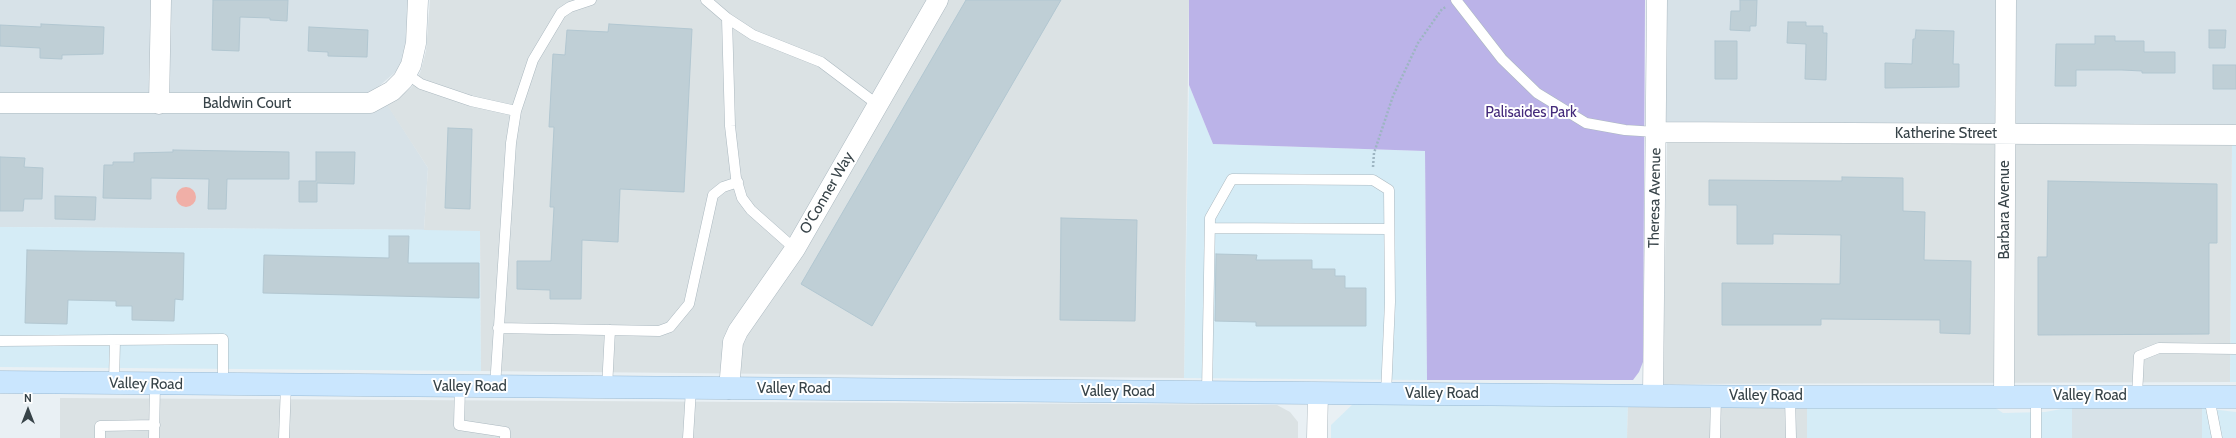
<!DOCTYPE html>
<style>
body{margin:0}
#map{position:relative;width:2236px;height:438px;overflow:hidden;background:#e9f0f4;font-family:Cabin,sans-serif}
canvas{display:block}
.north{position:absolute;left:8px;top:390px;width:40px;height:40px;-webkit-text-stroke:3px #fff;paint-order:stroke;rotate:0deg;font-size:11px;font-weight:700;line-height:16px;text-align:center;color:#374348}
.north::after{content:'';display:block;margin:auto;width:14px;height:18px;background:#374348;clip-path:polygon(50% 0,100% 100%,50% 72%,0 100%)}
</style>
<div id="map">
<canvas width="2236" height="438"></canvas>
<div class="north">N</div>
</div>
<script>
const context = document.querySelector('canvas').getContext('2d');
context.lineJoin = 'round';
function fill(path, color) { context.fillStyle = color; context.fill(path, 'evenodd'); }
const poly = rows => new Path2D(rows.map(r => 'M' + r).join(''));
function stroke(path, color, width, dash) { context.strokeStyle = color; context.lineWidth = width; context.lineCap = dash ? 'butt' : 'round'; context.setLineDash(dash || []); context.stroke(path); }
function write(font, color, halo, rows, align = 'center') {
  context.font = font + ' Cabin,sans-serif'; context.lineWidth = 4; context.setLineDash([]); context.textBaseline = 'middle'; context.strokeStyle = halo; context.fillStyle = color; for (const [text, x, y, turn = 0] of rows) {
    context.save(); context.translate(x, y); context.rotate((+turn || 0) * Math.PI / 180); context.textAlign = isNaN(turn) ? turn : align; if (halo) context.strokeText(text, 0, 0); context.fillText(text, 0, 0); context.restore();
  }
}
const residential = poly([
 [0,0,409,0,409,33,400,68,377,88,428,168,424,230,0,227],
 [1665,0,2236,0,2236,135,1665,132],
 [2072,407,2202,408,2202,438,2072,438]
]);
const commercial = poly([
 [1189,85,1213,144,1425,151,1427,380,1184,378],
 [2232,142,2236,142,2236,382,2230,382],
 [0,227,480,230,481,371,0,367],
 [1354,403,1628,405,1627,438,1331,438,1331,425],
 [1807,407,1994,407,2003,413,2045,412,2072,407,2072,438,1807,438],
 [2202,408,2236,412,2236,438,2202,438]
]);
const industrial = poly([
 [430,0,1189,0,1184,378,481,371,480,231,424,230,428,168,387,105,411,88,420,73,426,51],
 [1667,140,2232,142,2230,382,1663,384],
 [60,398,1277,405,1290,412,1298,422,1298,438,60,438],
 [1628,405,1807,406,1807,438,1627,438]
]);
const green = poly([
 [1189,0,1645,0,1643,362,1639,372,1633,380,1427,380,1425,151,1213,144,1189,85]
]);
const water = poly([
 '176 197a10 10 0 1 1 20 0a10 10 0 1 1-20 0Z'
]);
const building = poly([
 [213,0,288,0,287,21,270,20,270,18,240,17,239,51,212,50,213,0],
 [966,0,1061,0,872,326,801,284,966,0],
 [1740,0,1757,0,1756,26,1750,26,1750,31,1730,30,1731,11,1740,11,1740,0],
 [1788,22,1806,22,1806,26,1823,26,1823,33,1827,33,1826,80,1805,79,1806,44,1787,43,1788,22],
 [41,24,104,27,103,54,62,55,62,59,40,58,40,48,0,46,0,25,41,27,41,24],
 [609,24,692,29,684,192,620,189,618,242,582,240,581,299,550,299,550,290,517,289,517,261,551,261,554,207,550,207,554,127,549,127,553,54,565,55,567,30,608,32,609,24],
 [309,27,368,30,367,57,328,56,328,52,308,51,309,27],
 [1916,30,1954,31,1953,64,1959,64,1959,87,1885,88,1885,63,1912,64,1913,39,1915,39,1916,30],
 [2209,30,2226,30,2225,48,2209,48,2209,30],
 [2095,36,2115,36,2115,41,2144,41,2144,52,2175,52,2175,73,2142,73,2142,71,2122,70,2076,70,2076,86,2055,86,2056,44,2095,44,2095,36],
 [1715,41,1737,41,1737,79,1715,79,1715,41],
 [2213,65,2236,65,2236,89,2213,89,2213,65],
 [448,128,472,129,470,209,445,208,448,128],
 [173,150,289,152,289,179,227,179,226,209,208,209,209,179,151,178,151,199,103,198,104,165,113,165,113,162,134,162,134,153,173,152,173,150],
 [316,152,355,152,354,184,317,183,317,202,299,202,299,181,316,181,316,152],
 [0,157,25,158,24,167,43,168,42,199,24,199,23,211,0,211,0,157],
 [1842,177,1903,178,1903,211,1925,212,1924,260,1971,261,1970,334,1940,333,1940,320,1821,319,1821,325,1722,325,1722,283,1840,284,1841,235,1773,234,1773,244,1737,244,1737,205,1709,205,1709,180,1842,181,1842,177],
 [2048,181,2217,184,2217,243,2209,243,2209,334,2038,335,2038,257,2047,257,2048,181],
 [55,196,96,197,95,220,55,219,55,196],
 [1061,218,1137,220,1135,321,1060,320,1061,218],
 [389,236,409,236,408,263,479,263,479,298,263,293,264,255,389,258,389,236],
 [27,250,184,253,183,300,175,299,174,321,132,320,132,306,116,306,116,301,68,300,67,324,25,323,27,250],
 [1216,254,1257,255,1256,260,1312,260,1312,269,1335,269,1335,276,1345,276,1345,288,1366,288,1366,326,1256,326,1256,322,1215,321,1216,254]
]);
const path = poly([
 [1373,167,1374,153,1393,96,1418,43,1442,9,1446,7]
]);
const service = poly([
 [706,0,727,18,753,35,821,62,878,105],
 [1456,0,1502,59,1537,93,1586,123,1625,130,1656,132],
 [727,18,730,126,736,178,742,198,751,210,795,249],
 [407,74,421,84,471,101,516,111],
 [1210,228,1389,229],
 [498,328,659,331,670,327,689,304,713,195,723,187,738,182],
 [0,341,223,339,223,385],
 [114,383,115,340],
 [460,387,459,425,505,432,505,438],
 [495,387,511,143,516,111,533,60,561,13,570,7,591,0],
 [607,388,610,330],
 [1207,392,1210,218,1232,179,1373,180,1389,190,1390,302,1386,394],
 [2036,396,2036,438],
 [2137,396,2139,356,2159,348,2236,349],
 [1790,397,1791,438],
 [2209,397,2217,438],
 [100,438,100,426,155,425],
 [154,438,155,384],
 [284,438,286,385],
 [688,438,691,389],
 [1715,438,1716,396]
]);
const minor = poly([
 [0,103,370,103,392,91,403,80,411,65,416,43,418,0],
 [159,104,161,0],
 [1656,132,2236,135],
 [729,389,733,342,738,331,795,249,938,0],
 [1653,395,1657,0],
 [2004,396,2006,0],
 [1317,438,1318,393]
]);
const secondary = poly([
 [0,382,1790,397,2236,397]
]);
const streetNames = [
 ["Baldwin Court",247,104],
 ["Katherine Street",1946,134],
 ["O'Conner Way",827,193,-60],
 ["Theresa Avenue",1655,198,-89],
 ["Barbara Avenue",2005,210,-90],
 ["Valley Road",146,384,1],
 ["Valley Road",470,387],
 ["Valley Road",794,389],
 ["Valley Road",1118,392],
 ["Valley Road",1442,394],
 ["Valley Road",1766,396],
 ["Valley Road",2090,396]
];
const parkNames = [
 ["Palisaides Park",1531,113]
];
fill(residential, '#d7e2e8');
fill(commercial, '#d5ecf6');
fill(industrial, '#dbe2e4');
fill(green, '#bbb3e8');
fill(water, '#f0afa7');
fill(building, '#bfcfd6');
stroke(building, '#b2c7d1', 1);
stroke(service, '#acb9c0', 11);
stroke(minor, '#acb9c0', 21);
stroke(secondary, '#99bad4', 23);
stroke(path, '#9db5c2', 2.5, [2, 2]);
stroke(service, '#fff', 10);
stroke(minor, '#fff', 20);
stroke(secondary, '#cae6fe', 22);
write('15px', '#374348', '#fff', streetNames);
write('15px', '#442a7b', '#fff', parkNames);
</script>
